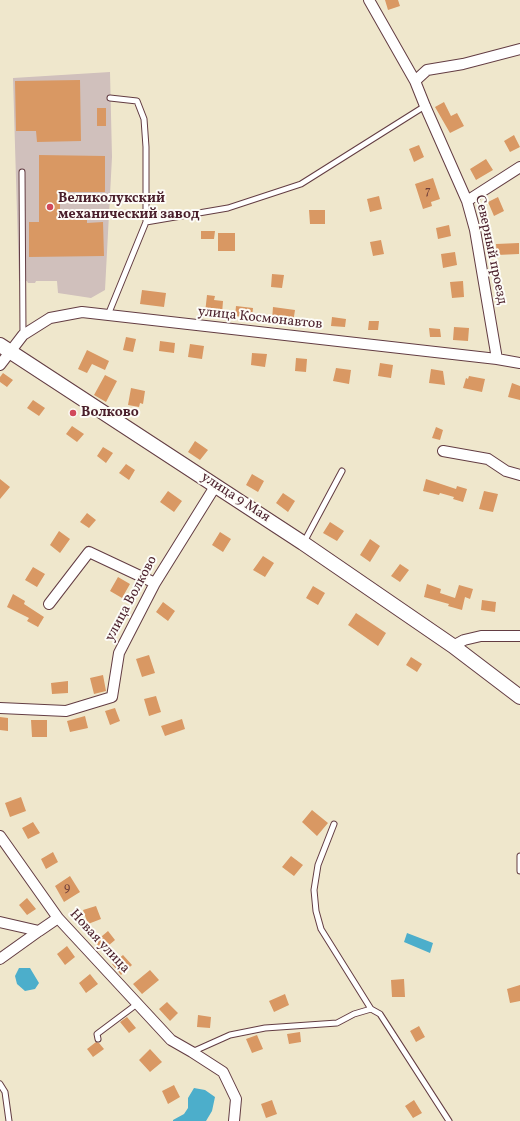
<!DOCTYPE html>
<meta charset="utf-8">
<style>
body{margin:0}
canvas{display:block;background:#efe7cc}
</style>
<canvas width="520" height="1121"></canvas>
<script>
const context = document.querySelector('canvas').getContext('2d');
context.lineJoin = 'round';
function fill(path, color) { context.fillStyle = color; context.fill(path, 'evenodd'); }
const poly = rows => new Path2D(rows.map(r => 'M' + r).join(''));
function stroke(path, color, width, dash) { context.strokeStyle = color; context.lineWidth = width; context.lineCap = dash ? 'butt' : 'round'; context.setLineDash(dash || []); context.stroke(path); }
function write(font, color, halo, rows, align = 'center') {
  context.font = font + ' Vollkorn,serif'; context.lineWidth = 4; context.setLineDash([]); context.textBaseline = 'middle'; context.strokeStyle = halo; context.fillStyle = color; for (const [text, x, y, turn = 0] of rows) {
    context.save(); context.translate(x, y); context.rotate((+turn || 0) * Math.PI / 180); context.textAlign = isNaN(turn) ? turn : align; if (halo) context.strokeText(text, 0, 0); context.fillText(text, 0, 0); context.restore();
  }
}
const industrial = poly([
 [110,72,112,157,105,290,91,298,58,293,57,281,36,281,35,283,28,283,27,281,19,281,13,78]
]);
const water = poly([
 [407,933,433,943,430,953,404,942],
 [19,968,30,968,39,983,35,989,25,991,17,984,15,976],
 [194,1088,205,1090,215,1097,212,1111,206,1121,173,1121,173,1120,184,1114,188,1108,188,1098]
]);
const building = poly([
 [385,0,398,0,400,6,388,10],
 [80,80,81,141,37,142,36,131,16,131,15,81],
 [444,102,451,116,457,113,464,126,450,133,435,107],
 [97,108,106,108,106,126,97,126],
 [514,135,520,147,510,152,504,141],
 [419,145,424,157,414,162,409,149],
 [39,155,105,156,105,192,60,192,60,217,87,217,87,223,103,222,104,256,29,257,29,222,39,222],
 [486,159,493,170,476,180,470,169],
 [433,178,440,199,431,202,432,206,423,209,415,184],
 [379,196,382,209,370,212,367,199],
 [498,197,504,211,494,216,488,202],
 [309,210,325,210,325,224,310,224],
 [449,225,451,236,438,239,436,228],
 [201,231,215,231,214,239,201,239],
 [218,233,235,233,235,251,218,251],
 [381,240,384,254,373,256,370,242],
 [519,243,519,254,497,255,496,244],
 [455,252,457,265,443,268,441,254],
 [272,274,284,275,282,288,271,287],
 [463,281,464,297,452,298,450,282],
 [142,290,166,293,164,307,140,304],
 [207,295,215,296,214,300,223,301,222,314,205,313],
 [236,306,253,308,252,318,235,316],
 [273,307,295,310,293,323,272,320],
 [332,317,346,319,345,327,331,326],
 [369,321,379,321,378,330,368,330],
 [454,327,469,328,468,341,453,340],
 [429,328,440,329,441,337,430,337],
 [126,337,136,339,133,352,123,350],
 [160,341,175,343,174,353,159,351],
 [190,344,204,346,202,359,188,357],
 [87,350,109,361,105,370,92,364,87,373,78,369],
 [252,353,267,354,265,367,251,365],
 [296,358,307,359,306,372,295,371],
 [380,363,393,365,391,378,378,376],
 [336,368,351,370,349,384,333,381],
 [431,369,443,371,445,385,429,383],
 [3,373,13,380,7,387,0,382,0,377],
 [105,375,117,381,106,402,94,395],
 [469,376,485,379,482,392,463,388,466,378,468,379],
 [512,383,520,386,520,400,508,397],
 [131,388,145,391,143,404,140,403,139,407,128,405],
 [33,400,45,408,39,416,27,408],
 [72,426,84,434,77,442,66,434],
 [436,427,443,430,440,440,432,438],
 [195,441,208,450,200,460,188,452],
 [103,447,113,453,106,463,97,456],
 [126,464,135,470,129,480,119,473],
 [252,474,264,481,258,492,246,485],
 [0,479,10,487,0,499],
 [426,479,456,489,457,486,467,489,463,502,453,499,454,497,440,493,439,495,423,491],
 [168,491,182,501,174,512,160,502],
 [484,491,498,494,493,512,479,509],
 [283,493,295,501,288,512,276,503],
 [87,513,96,520,89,528,80,522],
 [330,522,344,531,337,541,323,533],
 [59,531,70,539,60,553,50,545],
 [220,532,231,539,223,552,212,545],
 [370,539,380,546,370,562,360,555],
 [263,556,274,563,265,577,253,570],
 [400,564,409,570,400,582,391,576],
 [33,567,45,574,37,587,25,580],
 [118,577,130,584,122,598,110,591],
 [427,584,441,589,440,593,455,598,459,585,473,589,470,599,465,597,462,610,448,606,449,604,424,597],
 [313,586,325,593,318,605,306,598],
 [13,594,25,601,24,604,44,617,38,627,27,621,29,618,7,607],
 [482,600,496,602,495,612,481,610],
 [163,602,175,611,168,621,156,612],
 [356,613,386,633,378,646,348,625],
 [149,655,155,673,142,677,136,659],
 [411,657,422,664,417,672,406,665],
 [103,675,106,691,94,694,90,678],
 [68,681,68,693,52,694,51,683],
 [156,696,161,712,149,716,144,699],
 [115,708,120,721,110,725,105,711],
 [85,716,88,728,70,732,67,721],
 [0,717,8,718,8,731,0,730],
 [182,719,185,729,165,736,161,726],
 [31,720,47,720,47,737,32,737],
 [21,797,26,811,10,817,5,803],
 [312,810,328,823,317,836,302,822],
 [33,822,40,833,28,839,22,828],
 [53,852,58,862,46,869,41,859],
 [291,856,303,865,294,876,282,867],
 [70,876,80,892,64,902,55,886],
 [27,898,36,909,27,915,19,905],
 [96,906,101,919,88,924,83,910],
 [108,931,115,940,102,951,95,942],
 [67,946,75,957,65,965,57,954],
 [123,955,132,965,121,975,112,964],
 [150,970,159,980,142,994,133,984],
 [90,974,98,984,86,993,79,983],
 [404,979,405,997,392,997,391,980],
 [520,985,520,1001,510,1003,507,989],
 [285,994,289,1005,274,1012,269,1001],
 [167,1002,178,1013,170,1021,159,1009],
 [198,1015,211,1017,210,1028,197,1027],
 [127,1017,136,1028,129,1033,120,1022],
 [419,1026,425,1037,416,1042,410,1031],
 [300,1032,301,1042,289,1044,287,1034],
 [257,1035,263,1049,252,1053,246,1039],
 [96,1042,99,1043,104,1049,93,1057,87,1049],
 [150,1049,162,1062,150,1072,139,1060],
 [174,1085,180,1097,168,1104,162,1091],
 [272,1100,277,1114,266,1118,261,1104],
 [414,1100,422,1113,413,1118,405,1106]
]);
const service = poly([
 [110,98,137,101,144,119,146,147,146,222],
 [22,172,23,335],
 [108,315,146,222,228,208,301,184,425,106],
 [304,542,342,471],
 [334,824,318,865,314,890,316,911,321,929,371,1009,380,1014,449,1121],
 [520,856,520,871],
 [98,1039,97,1034,137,1004],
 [192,1052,230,1035,265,1028,337,1023,354,1014,371,1009],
 [0,1084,5,1092,9,1121]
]);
const minor = poly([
 [369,0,415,81,425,106,467,201,475,230,497,359],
 [415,81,427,70,463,64,520,49],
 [467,201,520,167],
 [0,365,23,335,50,318,82,312,497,359,520,363],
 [443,451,488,459,506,471,520,475],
 [49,604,89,552,155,583],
 [453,646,464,640,481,636,520,636],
 [0,708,66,711,112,697,119,653,155,583,216,485],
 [0,836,58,918,171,1040,192,1052,223,1072,236,1099,234,1121],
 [0,922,39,931,58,918],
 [0,959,39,931]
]);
const secondary = poly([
 [0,345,303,543,453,646,520,697]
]);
const markers = [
 [50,207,4,"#d1495b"],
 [73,413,4,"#d1495b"]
];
const numberNames = [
 ["7",428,192],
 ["9",67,889]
];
const poiNames = [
 ["Великолукский",58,199],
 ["механический завод",58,215],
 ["Волково",81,413]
];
const streetNames = [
 ["Северный проезд",490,250,78],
 ["улица Космонавтов",260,319,6],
 ["улица 9 Мая",235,498,33],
 ["улица Волково",132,599,-62],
 ["Новая улица",99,942,47]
];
fill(industrial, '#d0c0bc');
fill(water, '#4caecb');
fill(building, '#d99863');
stroke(service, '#633d43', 7);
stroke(minor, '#633d43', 12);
stroke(secondary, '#633d43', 16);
stroke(service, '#fff', 5);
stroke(minor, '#fff', 10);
stroke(secondary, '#fff', 14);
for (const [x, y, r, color] of markers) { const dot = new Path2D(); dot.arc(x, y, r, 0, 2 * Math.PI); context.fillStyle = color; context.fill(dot); stroke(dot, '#fdfcf7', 1.5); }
write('12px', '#6e3d39', null, numberNames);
write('bold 14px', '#4a1f2b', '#fdfcf7', poiNames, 'left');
write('14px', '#4a1f2b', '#fdfcf7', streetNames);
</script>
